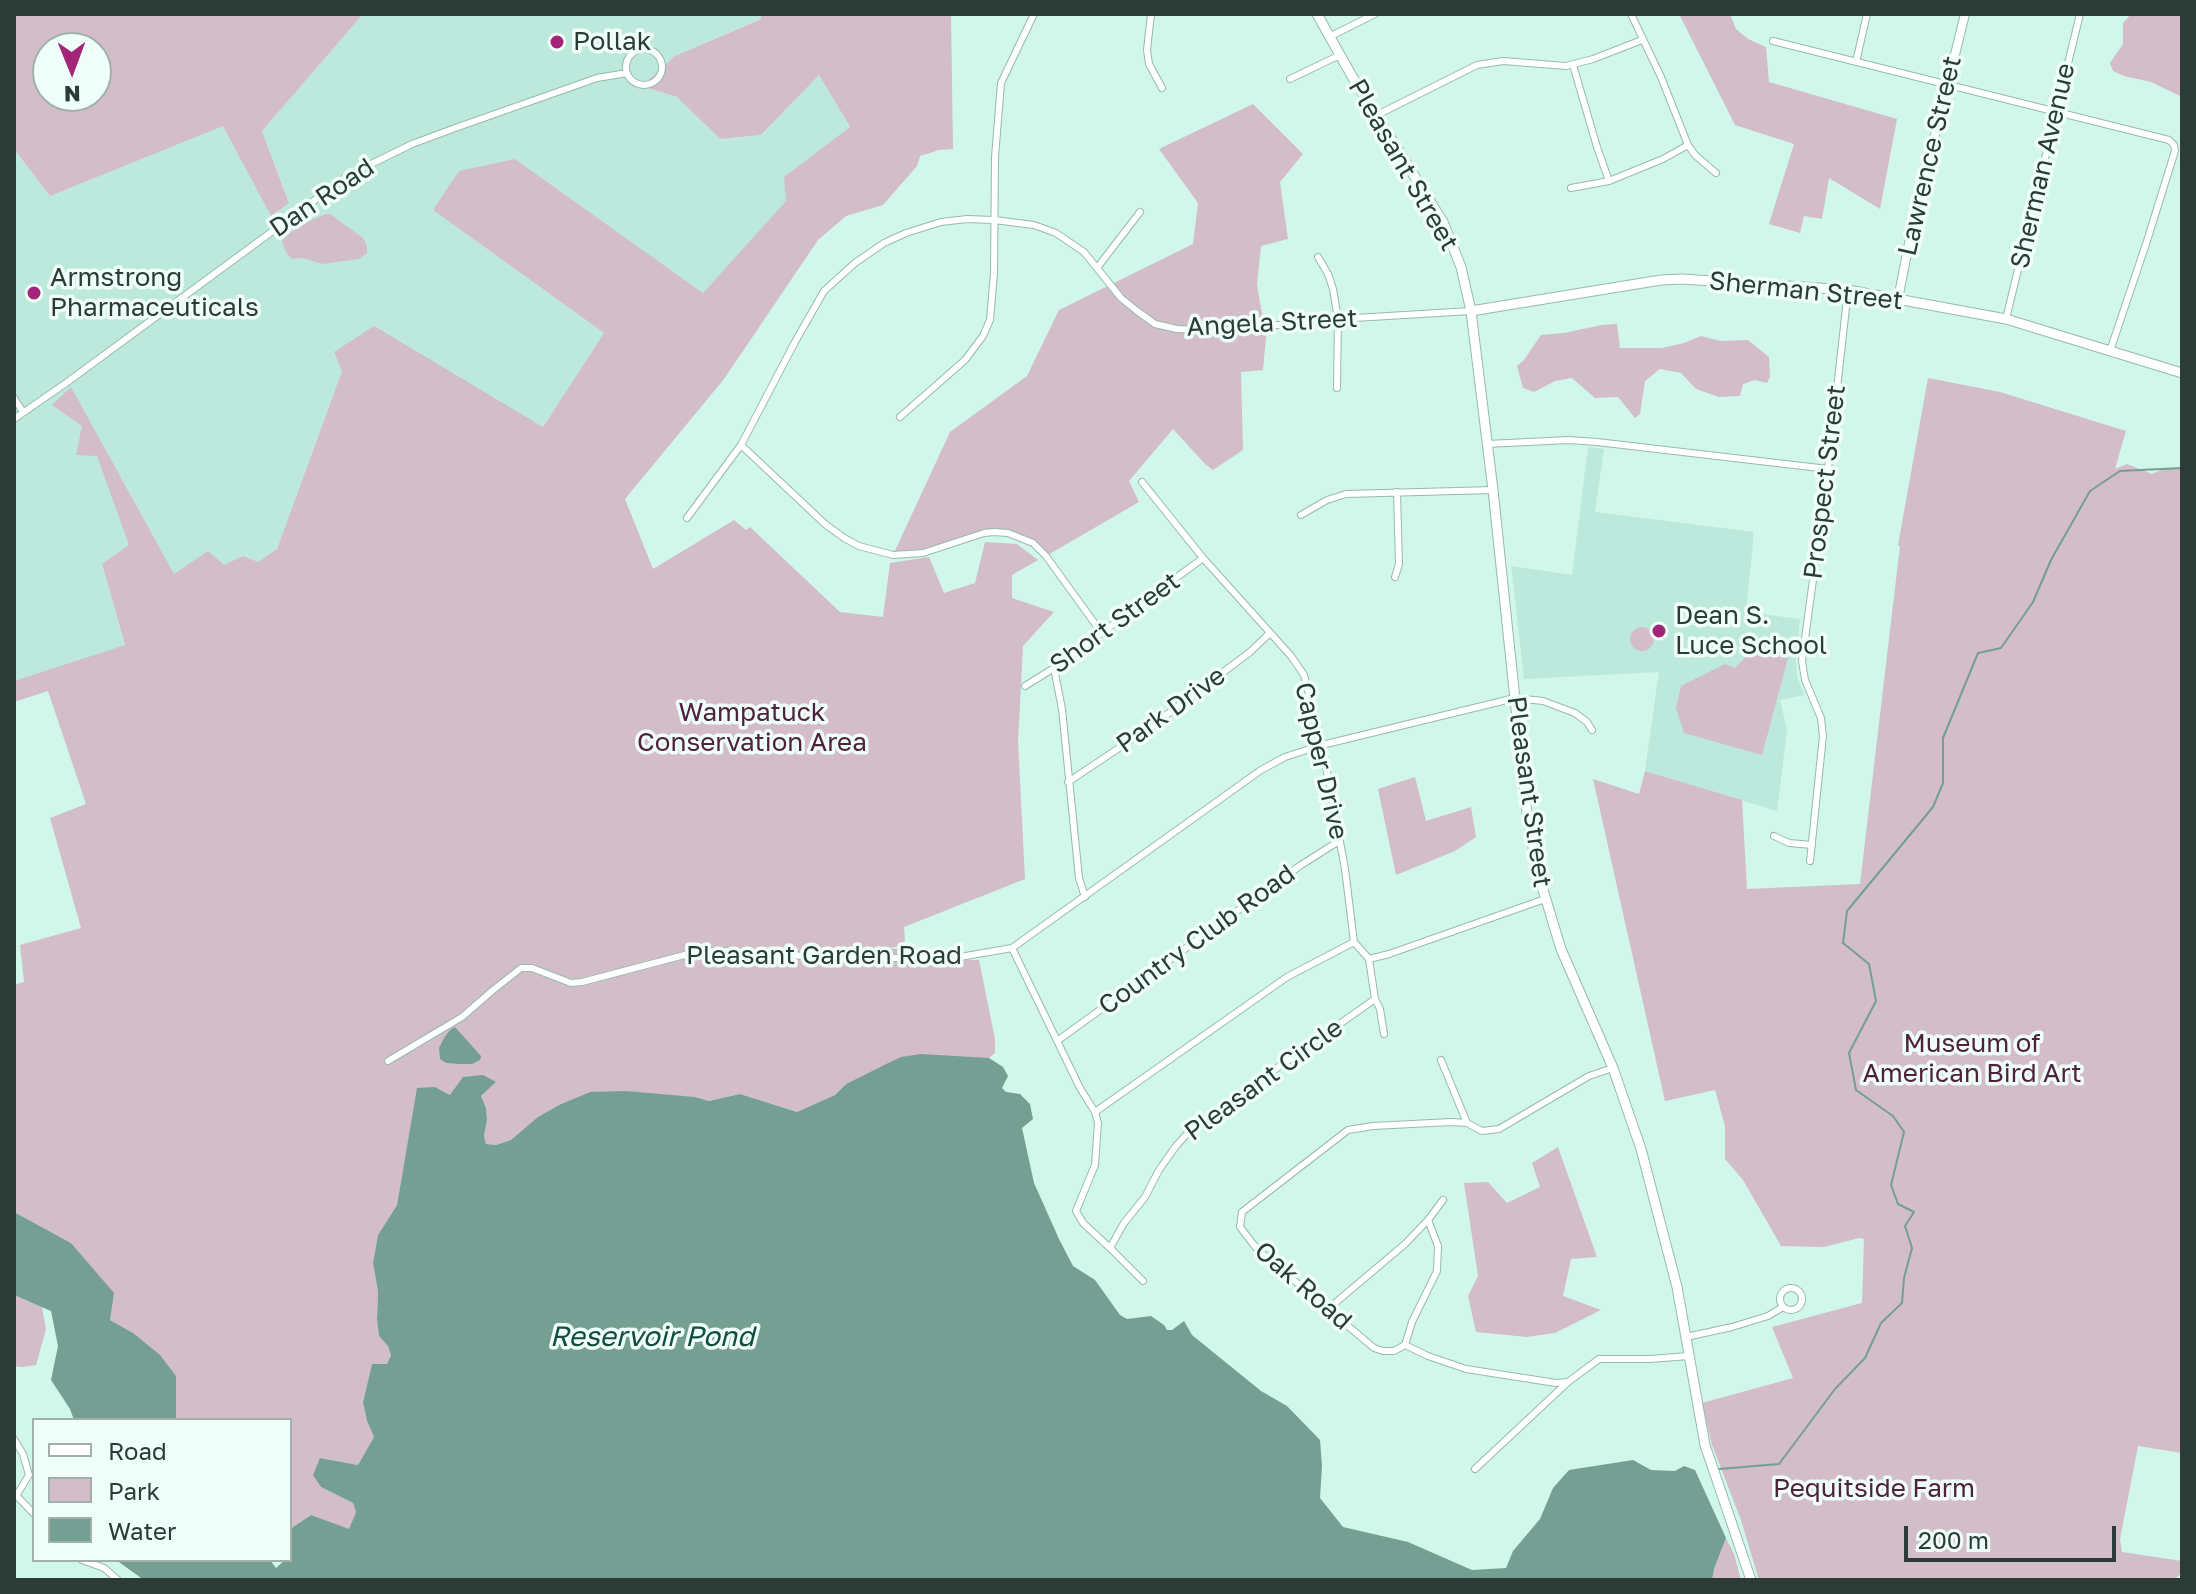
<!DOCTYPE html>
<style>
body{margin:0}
#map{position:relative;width:2196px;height:1594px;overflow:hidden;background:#d1f6ea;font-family:"Golos Text",sans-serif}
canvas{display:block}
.frame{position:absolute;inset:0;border:16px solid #2c3b36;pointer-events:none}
.legend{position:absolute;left:32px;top:1418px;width:260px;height:144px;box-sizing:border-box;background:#effef9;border:2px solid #a1b0ab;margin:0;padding:10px 14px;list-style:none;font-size:24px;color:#2c3b36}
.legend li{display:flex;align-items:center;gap:16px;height:40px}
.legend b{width:40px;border:2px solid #a1b0ab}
.north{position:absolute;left:32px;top:32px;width:80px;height:80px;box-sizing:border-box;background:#effef9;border:2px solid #a1b0ab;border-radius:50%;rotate:179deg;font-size:22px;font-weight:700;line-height:32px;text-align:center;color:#2c3b36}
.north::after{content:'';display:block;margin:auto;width:28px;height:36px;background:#a22579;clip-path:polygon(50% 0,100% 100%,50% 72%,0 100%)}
.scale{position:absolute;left:1904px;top:1526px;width:212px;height:36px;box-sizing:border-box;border:4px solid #2c3b36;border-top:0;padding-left:10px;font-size:24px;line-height:28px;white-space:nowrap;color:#2c3b36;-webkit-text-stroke:6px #effef9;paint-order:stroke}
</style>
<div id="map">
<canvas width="2196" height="1594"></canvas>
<div class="frame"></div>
<ul class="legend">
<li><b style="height:10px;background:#fff"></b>Road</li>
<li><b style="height:22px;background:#d3bdc9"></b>Park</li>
<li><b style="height:22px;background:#759f92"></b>Water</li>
</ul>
<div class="north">N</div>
<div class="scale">200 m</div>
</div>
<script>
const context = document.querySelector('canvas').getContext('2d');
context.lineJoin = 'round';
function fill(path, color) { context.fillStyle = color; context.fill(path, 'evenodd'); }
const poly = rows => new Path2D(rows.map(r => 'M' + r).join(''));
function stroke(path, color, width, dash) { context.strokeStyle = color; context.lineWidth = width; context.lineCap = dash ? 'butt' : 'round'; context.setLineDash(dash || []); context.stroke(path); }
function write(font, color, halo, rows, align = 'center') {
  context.font = font + ' "Golos Text",sans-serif'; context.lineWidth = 7; context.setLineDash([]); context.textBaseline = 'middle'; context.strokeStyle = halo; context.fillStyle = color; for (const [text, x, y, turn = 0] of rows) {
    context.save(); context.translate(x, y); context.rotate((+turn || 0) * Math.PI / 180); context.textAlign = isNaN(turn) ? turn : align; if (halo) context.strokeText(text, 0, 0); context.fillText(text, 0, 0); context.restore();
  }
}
const built = poly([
 [363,14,761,14,762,18,675,56,643,86,677,97,720,139,761,135,819,75,850,128,784,177,787,201,703,293,515,159,433,210,604,333,543,427,334,352,342,371,277,549,258,562,224,565,174,575,71,388,82,426,97,456,130,545,102,564,125,646,14,681,14,149,50,196,224,125,272,216,289,202,262,131],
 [1588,447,1604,449,1595,512,1754,532,1746,612,1800,619,1796,661,1797,677,1805,695,1780,700,1787,730,1777,811,1645,771,1659,672,1524,679,1511,566,1572,575]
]);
const green = poly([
 [14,14,363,14,262,131,289,203,271,216,223,126,50,196,14,149],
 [48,48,96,48,96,96,48,96],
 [761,14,951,14,953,149,939,150,920,156,917,166,883,205,846,216,818,240,724,379,625,499,653,569,734,520,746,530,750,527,840,612,883,617,890,563,929,557,944,593,975,583,985,542,1017,544,1038,560,1012,575,1012,598,1054,612,1023,646,1018,741,1025,879,904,927,905,941,896,947,885,948,898,949,902,960,979,960,995,1039,995,1053,989,1058,966,1058,880,1067,846,1084,835,1095,797,1112,740,1094,709,1101,695,1097,590,1092,561,1104,539,1117,511,1140,496,1145,486,1144,484,1136,487,1120,486,1108,481,1096,496,1082,450,1095,435,1087,414,1107,397,1205,378,1235,373,1263,378,1292,377,1319,379,1336,389,1346,391,1355,387,1364,372,1365,363,1401,367,1421,374,1437,358,1465,321,1458,321,1487,353,1503,356,1512,349,1530,311,1515,290,1529,290,1420,176,1420,176,1376,133,1333,110,1320,71,1243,14,1212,14,985,24,982,20,945,81,928,50,818,86,804,48,691,14,702,14,681,125,645,102,564,129,545,97,456,76,455,82,426,52,405,71,387,174,574,208,551,224,565,243,556,258,562,277,549,342,371,334,352,374,326,543,427,604,333,433,210,459,171,515,159,703,293,786,201,784,177,850,127,819,75,761,135,720,139,677,97,642,86,675,56,761,19],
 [1679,14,1730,14,1736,29,1748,39,1766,47,1769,82,1897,119,1880,209,1829,178,1822,219,1804,216,1800,233,1769,224,1794,144,1735,125],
 [2131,14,2182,14,2182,97,2151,82,2124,76,2113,71,2110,63,2123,44,2123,23],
 [1253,104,1303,154,1280,182,1288,239,1261,246,1257,285,1264,325,1267,326,1263,370,1241,372,1243,450,1213,470,1205,464,1173,429,1129,481,1139,502,1046,556,1033,543,994,532,945,547,893,555,950,432,1027,376,1059,310,1193,244,1198,203,1159,149],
 [326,214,330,214,363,238,367,246,367,253,359,259,322,264,303,258,292,259,287,254,282,242,285,236,307,222],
 [1617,324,1620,348,1662,348,1684,343,1701,336,1721,341,1748,340,1769,357,1770,377,1767,383,1755,380,1743,384,1740,396,1719,397,1696,389,1681,373,1660,369,1645,381,1640,414,1635,418,1618,397,1595,398,1572,378,1555,381,1534,392,1523,388,1517,366,1524,360,1541,335,1564,333,1602,325],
 [1928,378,2000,392,2126,431,2115,469,2127,464,2152,474,2166,468,2182,469,2182,1453,2138,1446,2120,1539,2122,1552,2182,1561,2182,1573,2173,1580,1759,1580,1741,1520,1712,1445,1702,1403,1793,1378,1772,1327,1862,1303,1864,1239,1859,1238,1824,1247,1781,1246,1743,1180,1725,1159,1725,1126,1715,1090,1665,1101,1593,779,1639,794,1645,771,1742,800,1747,889,1860,884,1900,546,1898,545],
 '1630 639a12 12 0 1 1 24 0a12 12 0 1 1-24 0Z',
 [1761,641,1788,658,1762,755,1684,733,1676,708,1681,686,1725,664,1735,668],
 [1415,777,1426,821,1471,807,1476,837,1455,851,1396,875,1378,789],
 [1558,1147,1597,1257,1571,1259,1563,1296,1601,1310,1555,1333,1527,1337,1476,1332,1468,1296,1478,1276,1464,1183,1488,1182,1507,1203,1540,1187,1532,1163],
 [14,1295,42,1307,46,1329,36,1365,22,1367,14,1366],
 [1726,1538,1734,1554,1741,1580,1712,1580,1714,1569]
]);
const water = poly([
 [455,1027,481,1056,480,1060,472,1064,460,1064,446,1063,440,1059,439,1048,444,1038,450,1030],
 [921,1054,989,1058,1003,1067,1008,1076,1002,1088,1006,1092,1020,1094,1030,1104,1033,1119,1022,1128,1034,1183,1059,1239,1073,1266,1095,1280,1120,1315,1127,1319,1151,1316,1164,1325,1167,1330,1172,1330,1184,1321,1192,1335,1261,1391,1287,1406,1320,1440,1322,1466,1320,1498,1343,1527,1408,1542,1472,1570,1506,1568,1513,1551,1540,1519,1553,1488,1569,1470,1633,1460,1651,1470,1675,1471,1684,1466,1695,1470,1726,1538,1714,1569,1712,1580,144,1580,116,1560,270,1560,276,1568,285,1560,290,1560,290,1529,311,1515,349,1529,356,1512,353,1503,321,1487,313,1475,320,1458,358,1465,374,1437,367,1421,363,1402,372,1364,387,1364,391,1355,388,1346,379,1336,377,1319,378,1292,373,1263,378,1235,397,1205,417,1088,435,1087,450,1095,463,1077,483,1075,496,1082,481,1096,486,1108,487,1120,484,1136,486,1144,496,1145,511,1140,538,1117,561,1104,590,1092,626,1091,695,1097,709,1101,740,1094,797,1112,835,1095,846,1084,880,1067,901,1057],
 [14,1212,71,1243,114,1293,110,1320,133,1333,160,1355,176,1376,176,1420,74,1420,70,1409,51,1380,58,1346,51,1311,14,1295]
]);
const stream = poly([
 [1719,1469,1779,1464,1835,1389,1865,1358,1881,1323,1902,1303,1904,1278,1912,1248,1905,1226,1914,1212,1898,1204,1891,1185,1904,1132,1893,1116,1856,1090,1849,1053,1876,1001,1869,964,1843,943,1847,911,1933,807,1943,783,1943,738,1978,653,2001,648,2033,602,2051,560,2090,491,2120,471,2182,468]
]);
const minor = poly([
 [1151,14,1147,50,1149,64,1162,88],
 [1631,14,1661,77,1688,145,1695,155,1716,173],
 [1329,37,1375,14],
 [1773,41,2169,140,2174,145,2175,151,2146,244,2110,351],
 '626 67a18 18 0 1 1 36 0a18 18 0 1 1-36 0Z',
 [1856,62,1867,14],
 [1573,65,1597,147,1609,181],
 [1290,79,1340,55],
 [1377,115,1477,65,1503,61,1566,66,1593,59,1642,40],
 [1571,188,1609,181,1663,159,1688,145],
 [1318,257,1328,274,1333,289,1338,319,1337,388],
 [1097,268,1140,212],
 [2006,319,2080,14],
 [14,398,23,412],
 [900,417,965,360,983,336,990,320,994,273,995,157,1001,83,1034,14],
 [14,419,66,383,349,175,412,144,458,127,597,78,627,73],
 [1487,444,1569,440,1597,442,1828,469],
 [741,445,825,524,844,538,859,546,893,555,923,553,984,533,994,532,1008,533,1033,543,1046,556,1101,632],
 [1142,482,1203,558,1291,656,1304,675,1322,745,1345,869,1354,942],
 [1301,515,1327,500,1346,494,1493,490],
 [687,518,741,445,795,342,824,291,855,263,884,243,906,233,941,222,967,219,994,220,1034,225,1056,233,1084,252,1121,298,1137,311,1155,324,1177,329,1217,331,1338,319,1471,311],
 [1395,577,1399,564,1397,492],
 [1054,668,1062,709,1079,878,1085,897],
 [1025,686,1054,668,1203,558],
 [1068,782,1149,728,1250,652,1270,633],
 [1774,836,1789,843,1812,845],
 [1810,861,1823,736,1821,718,1805,680,1802,661,1828,469,1848,290],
 [1012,948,1080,1088,1095,1112,1098,1123,1095,1165,1076,1211,1083,1223,1110,1248],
 [1369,959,1389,954,1545,899],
 [1375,999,1380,1009,1384,1034],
 [1057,1041,1301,865,1339,841],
 [1441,1060,1467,1123],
 [388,1061,462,1017,492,991,521,968,532,968,571,983,582,982,696,952,723,951,805,956,893,958,960,957,1012,948,1261,770,1285,757,1322,745,1515,698,1543,701,1575,713,1587,722,1592,730],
 [1613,1068,1589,1076,1499,1129,1482,1131,1467,1123,1451,1122,1373,1126,1348,1130,1242,1212,1240,1227,1257,1249,1374,1348,1383,1351,1394,1351,1405,1345,1428,1356,1466,1369,1556,1383,1568,1382,1599,1359,1650,1359,1689,1356],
 [1095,1112,1287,977,1354,942,1369,959,1375,999,1219,1109,1187,1134,1176,1146,1159,1170,1145,1197,1124,1223,1110,1248,1143,1281],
 '1780 1299a11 11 0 1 1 22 0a11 11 0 1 1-22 0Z',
 [1328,1309,1405,1244,1428,1220,1443,1200],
 [1686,1337,1732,1327,1768,1316,1783,1307],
 [1405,1345,1412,1322,1437,1271,1438,1246,1428,1220],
 [14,1439,23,1454,29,1475,16,1496],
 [1475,1469,1568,1382],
 [14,1493,34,1514],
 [82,1560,104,1568,118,1580]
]);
const tertiary = poly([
 [1898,299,1912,228,1965,14]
]);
const secondary = poly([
 [1317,14,1353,78,1443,222,1461,267,1471,311,1493,490,1527,813,1537,870,1561,949,1613,1068,1641,1149,1677,1287,1705,1445,1751,1580],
 [1471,311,1661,280,1682,279,1848,290,2006,319,2182,373]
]);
const markers = [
 [557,42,8,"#a22579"],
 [34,293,8,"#a22579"],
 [1659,631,8,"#a22579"]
];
const poiNames = [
 ["Pollak",573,42],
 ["Armstrong",50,278],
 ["Pharmaceuticals",50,308],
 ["Dean S.",1675,616],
 ["Luce School",1675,646]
];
const streetNames = [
 ["Lawrence Street",1930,156,-77],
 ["Pleasant Street",1403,165,60],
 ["Sherman Avenue",2043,166,-77],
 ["Dan Road",322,198,-34],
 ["Sherman Street",1806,291,6],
 ["Angela Street",1272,323,-3],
 ["Prospect Street",1825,482,-83],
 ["Short Street",1115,623,-36],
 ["Park Drive",1171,710,-36],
 ["Capper Drive",1321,761,77],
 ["Pleasant Street",1529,792,82],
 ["Country Club Road",1197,940,-36],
 ["Pleasant Garden Road",824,956],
 ["Pleasant Circle",1264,1080,-36],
 ["Oak Road",1303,1286,41]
];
const parkNames = [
 ["Wampatuck",752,713],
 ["Conservation Area",752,743],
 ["Museum of",1972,1044],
 ["American Bird Art",1972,1074],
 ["Pequitside Farm",1874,1489]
];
const waterNames = [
 ["Reservoir Pond",652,1337]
];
fill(built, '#bce9db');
fill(green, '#d3bdc9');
fill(water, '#759f92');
stroke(stream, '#759f92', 2);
stroke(minor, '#96baae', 8);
stroke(tertiary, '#96baae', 10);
stroke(secondary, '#96baae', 11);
stroke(minor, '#fff', 6);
stroke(tertiary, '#fff', 8);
stroke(secondary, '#fff', 9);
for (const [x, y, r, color] of markers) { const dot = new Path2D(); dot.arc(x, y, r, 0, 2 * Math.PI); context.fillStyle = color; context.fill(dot); stroke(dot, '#effef9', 3); }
write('26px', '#2c3b36', '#effef9', poiNames, 'left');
write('26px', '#2c3b36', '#effef9', streetNames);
write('26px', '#4f213d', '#effef9', parkNames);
write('italic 28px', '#124c3f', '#effef9', waterNames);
</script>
